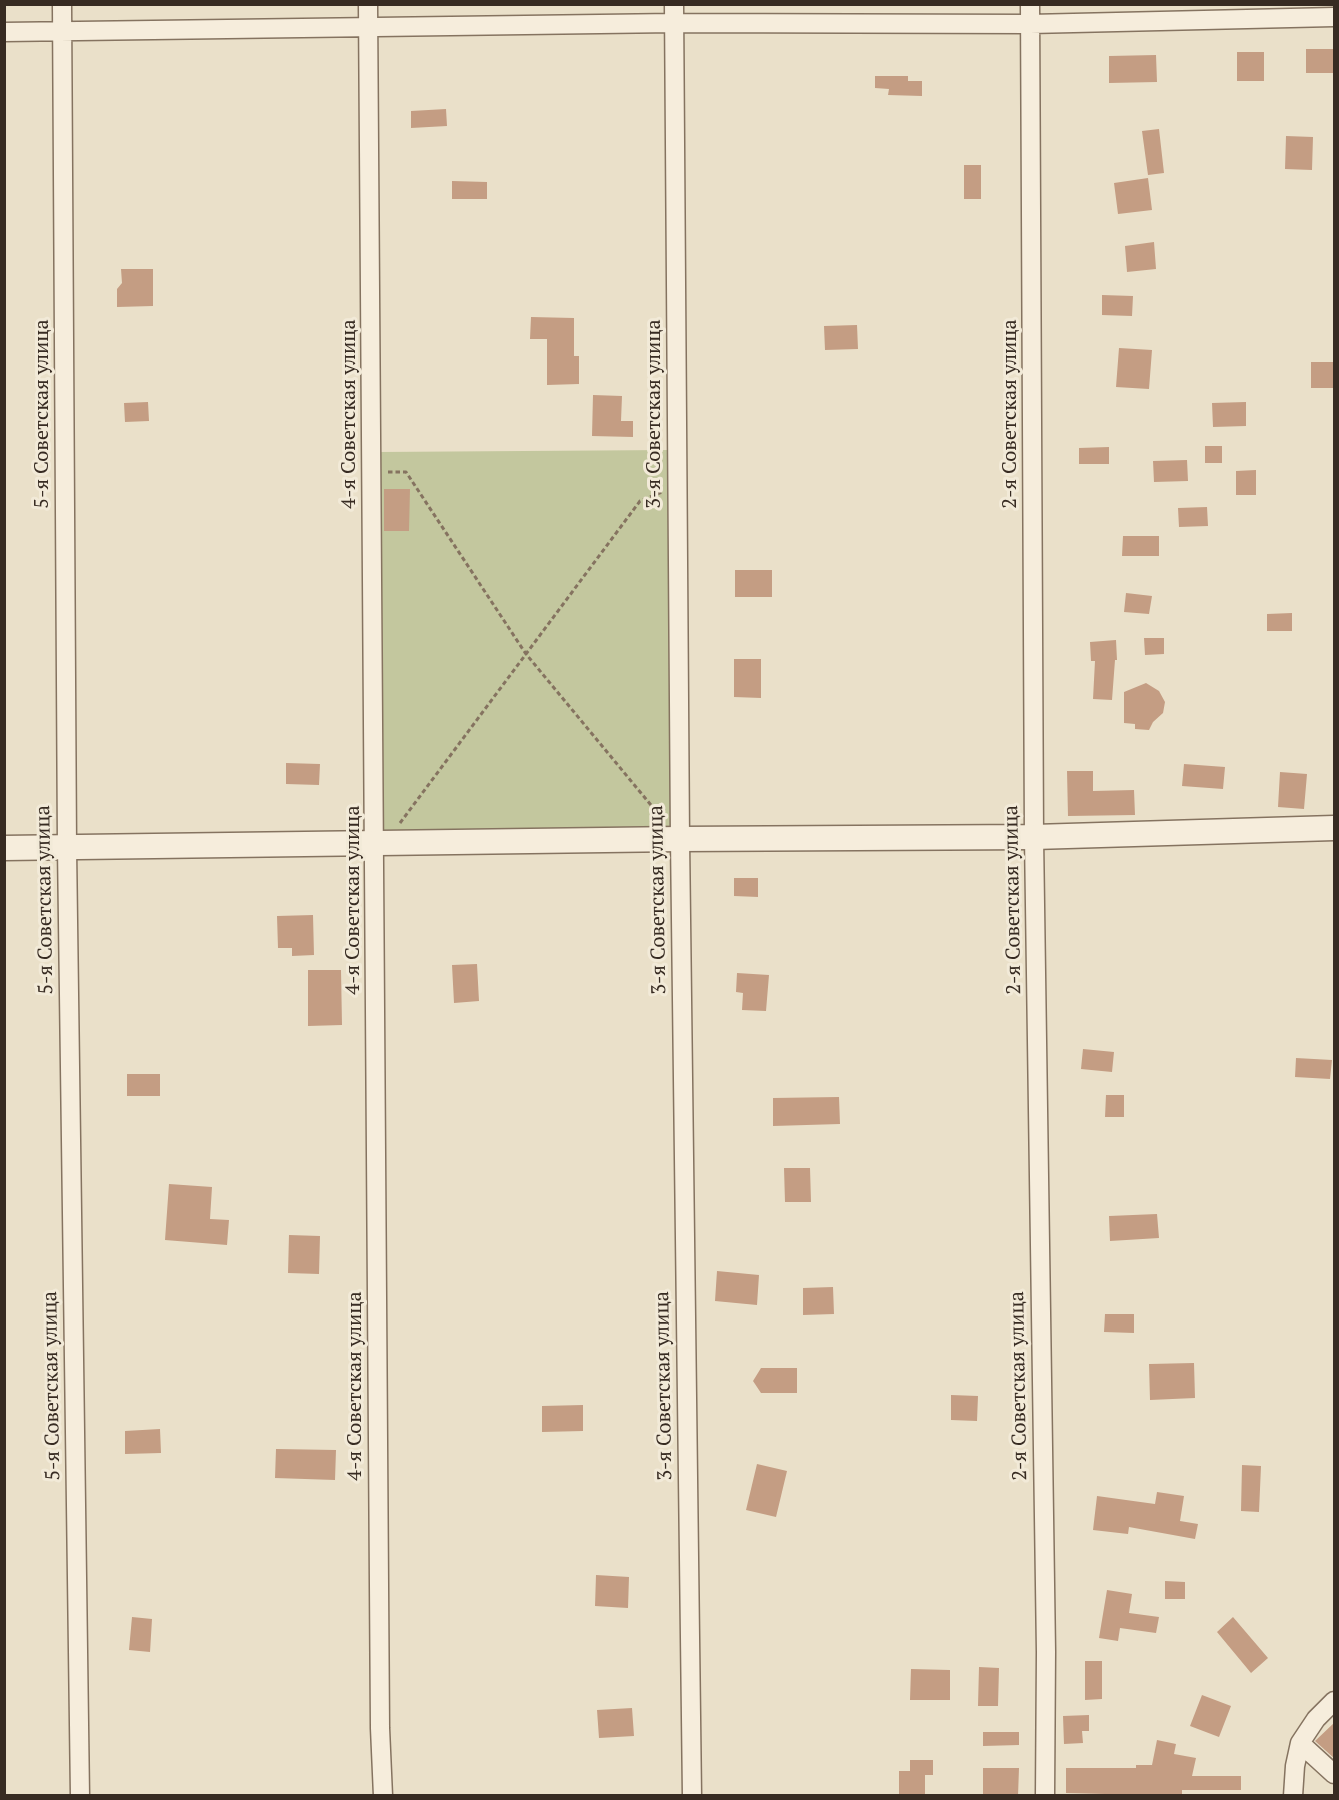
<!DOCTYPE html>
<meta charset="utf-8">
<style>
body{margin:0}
#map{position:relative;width:1339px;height:1800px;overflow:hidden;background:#eae0c9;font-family:"PT Serif",serif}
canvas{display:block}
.frame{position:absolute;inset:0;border:6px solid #372b22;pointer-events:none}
</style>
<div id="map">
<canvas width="1339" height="1800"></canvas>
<div class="frame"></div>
</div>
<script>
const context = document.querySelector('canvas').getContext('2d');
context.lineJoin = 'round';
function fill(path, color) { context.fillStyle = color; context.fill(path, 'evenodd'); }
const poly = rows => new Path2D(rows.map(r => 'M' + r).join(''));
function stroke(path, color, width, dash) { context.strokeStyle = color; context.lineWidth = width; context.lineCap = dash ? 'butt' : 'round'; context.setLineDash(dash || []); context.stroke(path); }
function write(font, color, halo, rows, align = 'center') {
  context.font = font + ' "PT Serif",serif'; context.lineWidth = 6; context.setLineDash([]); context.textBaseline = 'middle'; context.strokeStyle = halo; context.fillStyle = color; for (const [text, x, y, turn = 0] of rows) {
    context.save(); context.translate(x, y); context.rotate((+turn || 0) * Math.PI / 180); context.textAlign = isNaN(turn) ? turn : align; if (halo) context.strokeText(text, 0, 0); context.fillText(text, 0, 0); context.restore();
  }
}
const green = poly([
 [669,450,673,830,383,833,379,452]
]);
const building = poly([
 [1306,49,1335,49,1335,73,1306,73],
 [1237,52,1264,52,1264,81,1237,81],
 [1156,55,1157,82,1109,83,1109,56],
 [875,76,908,76,908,81,922,81,922,96,888,95,889,89,875,88],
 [446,109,447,126,411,128,411,111],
 [1159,129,1164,173,1148,175,1142,131],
 [1286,136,1313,137,1312,170,1285,169],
 [964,165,981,165,981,199,964,199],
 [1148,178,1152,210,1118,214,1114,183],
 [452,181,487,182,487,199,452,199],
 [1154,242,1156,269,1127,272,1125,246],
 [121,269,153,269,153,306,117,307,117,289,122,283],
 [1102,295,1133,296,1132,316,1102,315],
 [531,317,574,318,574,356,579,356,579,384,547,385,547,339,530,339],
 [857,325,858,349,825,350,824,326],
 [1119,348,1152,350,1149,389,1116,387],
 [1311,362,1335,362,1335,388,1311,388],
 [593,395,622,396,621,421,633,421,633,437,592,436],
 [148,402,149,421,125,422,124,403],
 [1246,402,1246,426,1213,427,1212,403],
 [1205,446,1222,446,1222,463,1205,463],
 [1109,447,1109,464,1079,464,1079,448],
 [1187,460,1188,481,1154,482,1153,461],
 [1256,470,1256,495,1236,495,1236,471],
 [384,489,410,489,409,531,384,531],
 [1207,507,1208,526,1179,527,1178,508],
 [1123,536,1159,536,1159,556,1122,556],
 [735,570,772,570,772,597,735,597],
 [1126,593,1152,596,1149,614,1124,612],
 [1292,613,1292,631,1267,631,1267,614],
 [1144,638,1164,638,1164,654,1145,655],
 [1116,640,1117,660,1115,660,1112,700,1093,699,1095,661,1091,661,1090,642],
 [734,659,761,659,761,698,734,697],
 [1146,683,1159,691,1165,702,1163,713,1153,722,1149,730,1135,729,1135,724,1124,723,1124,692],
 [286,763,320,764,319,785,286,784],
 [1184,764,1225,767,1223,789,1182,786],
 [1067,771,1093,771,1093,791,1134,790,1135,815,1068,816],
 [1280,772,1307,774,1304,809,1278,807],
 [734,878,758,878,758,897,734,896],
 [313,915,314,955,292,956,292,948,278,948,277,916],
 [477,964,479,1001,454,1003,452,965],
 [308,970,341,970,342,1025,308,1026],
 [737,973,769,975,766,1011,742,1010,743,993,736,992],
 [1083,1049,1114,1052,1112,1072,1081,1069],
 [1296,1058,1332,1060,1330,1079,1295,1077],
 [127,1074,160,1074,160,1096,127,1096],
 [1106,1095,1124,1095,1124,1117,1105,1117],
 [839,1097,840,1124,773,1126,773,1098],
 [784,1168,810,1168,811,1202,785,1202],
 [169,1184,212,1187,210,1219,229,1220,227,1245,165,1240],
 [1157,1214,1159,1238,1110,1241,1109,1216],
 [289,1235,320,1236,319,1274,288,1273],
 [717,1271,759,1275,757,1305,715,1301],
 [833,1287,834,1314,803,1315,803,1288],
 [1105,1314,1134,1314,1134,1333,1104,1332],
 [1194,1363,1195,1398,1150,1400,1149,1364],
 [761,1368,797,1368,797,1393,761,1393,753,1381],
 [951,1395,978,1396,977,1421,951,1420],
 [583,1405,583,1431,542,1432,542,1406],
 [160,1429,161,1453,125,1454,125,1431],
 [276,1449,336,1450,335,1480,275,1478],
 [757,1464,787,1471,776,1517,746,1510],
 [1242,1465,1261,1466,1259,1512,1241,1511],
 [1157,1492,1184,1496,1180,1521,1198,1524,1195,1539,1129,1527,1128,1534,1093,1530,1097,1496,1155,1504],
 [596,1575,629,1577,628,1608,595,1606],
 [1165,1581,1185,1582,1185,1599,1165,1599],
 [1107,1590,1132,1594,1129,1613,1159,1617,1156,1633,1120,1628,1118,1641,1099,1638],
 [132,1617,152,1619,150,1652,129,1650],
 [1233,1617,1268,1658,1251,1673,1217,1632],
 [1085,1661,1102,1661,1102,1699,1085,1700],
 [979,1667,999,1668,998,1706,978,1706],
 [911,1669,950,1670,950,1700,910,1700],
 [1202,1695,1231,1706,1219,1737,1190,1726],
 [632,1708,634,1736,599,1738,597,1710],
 [1089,1715,1089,1731,1082,1731,1083,1743,1064,1744,1063,1716],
 [1335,1722,1335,1759,1315,1741],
 [983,1732,1019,1732,1019,1745,983,1746],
 [1157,1740,1176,1744,1174,1754,1196,1758,1192,1776,1241,1776,1241,1790,1182,1790,1182,1796,1066,1793,1066,1768,1136,1768,1136,1765,1152,1765],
 [910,1760,933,1760,933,1775,925,1775,925,1796,899,1796,899,1771,910,1771],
 [983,1768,1019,1768,1018,1796,983,1796]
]);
const path = poly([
 [388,472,406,472,526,654,660,816,663,816],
 [400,823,640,501,662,492]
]);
const minor = poly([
 [62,4,67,848,80,1796],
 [368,4,380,1728,383,1796],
 [674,4,680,839,692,1796],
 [1030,4,1034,837,1046,1652,1045,1796],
 [4,32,674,23,1030,24,1334,17],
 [1300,1743,1334,1774],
 [1293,1796,1295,1766,1300,1743,1316,1719,1334,1701]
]);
const tertiary = poly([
 [4,848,680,839,1034,837,1334,828]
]);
const streetNames = [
 ["5-я Советская улица",42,414,-90],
 ["4-я Советская улица",349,414,-90],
 ["3-я Советская улица",654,414,-90],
 ["2-я Советская улица",1010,414,-90],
 ["5-я Советская улица",45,900,-91],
 ["4-я Советская улица",353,900,-90],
 ["3-я Советская улица",658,900,-91],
 ["2-я Советская улица",1013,900,-91],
 ["5-я Советская улица",52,1386,-91],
 ["4-я Советская улица",355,1386,-90],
 ["3-я Советская улица",664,1386,-91],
 ["2-я Советская улица",1019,1386,-91]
];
fill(green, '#c3c79e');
fill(building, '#c49d83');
stroke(minor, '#857360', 21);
stroke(tertiary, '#857360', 27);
stroke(path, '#857360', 3, [4.5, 3]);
stroke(minor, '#f6eddc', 18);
stroke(tertiary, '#f6eddc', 24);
write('20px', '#372b22', '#f2ead8', streetNames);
</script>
